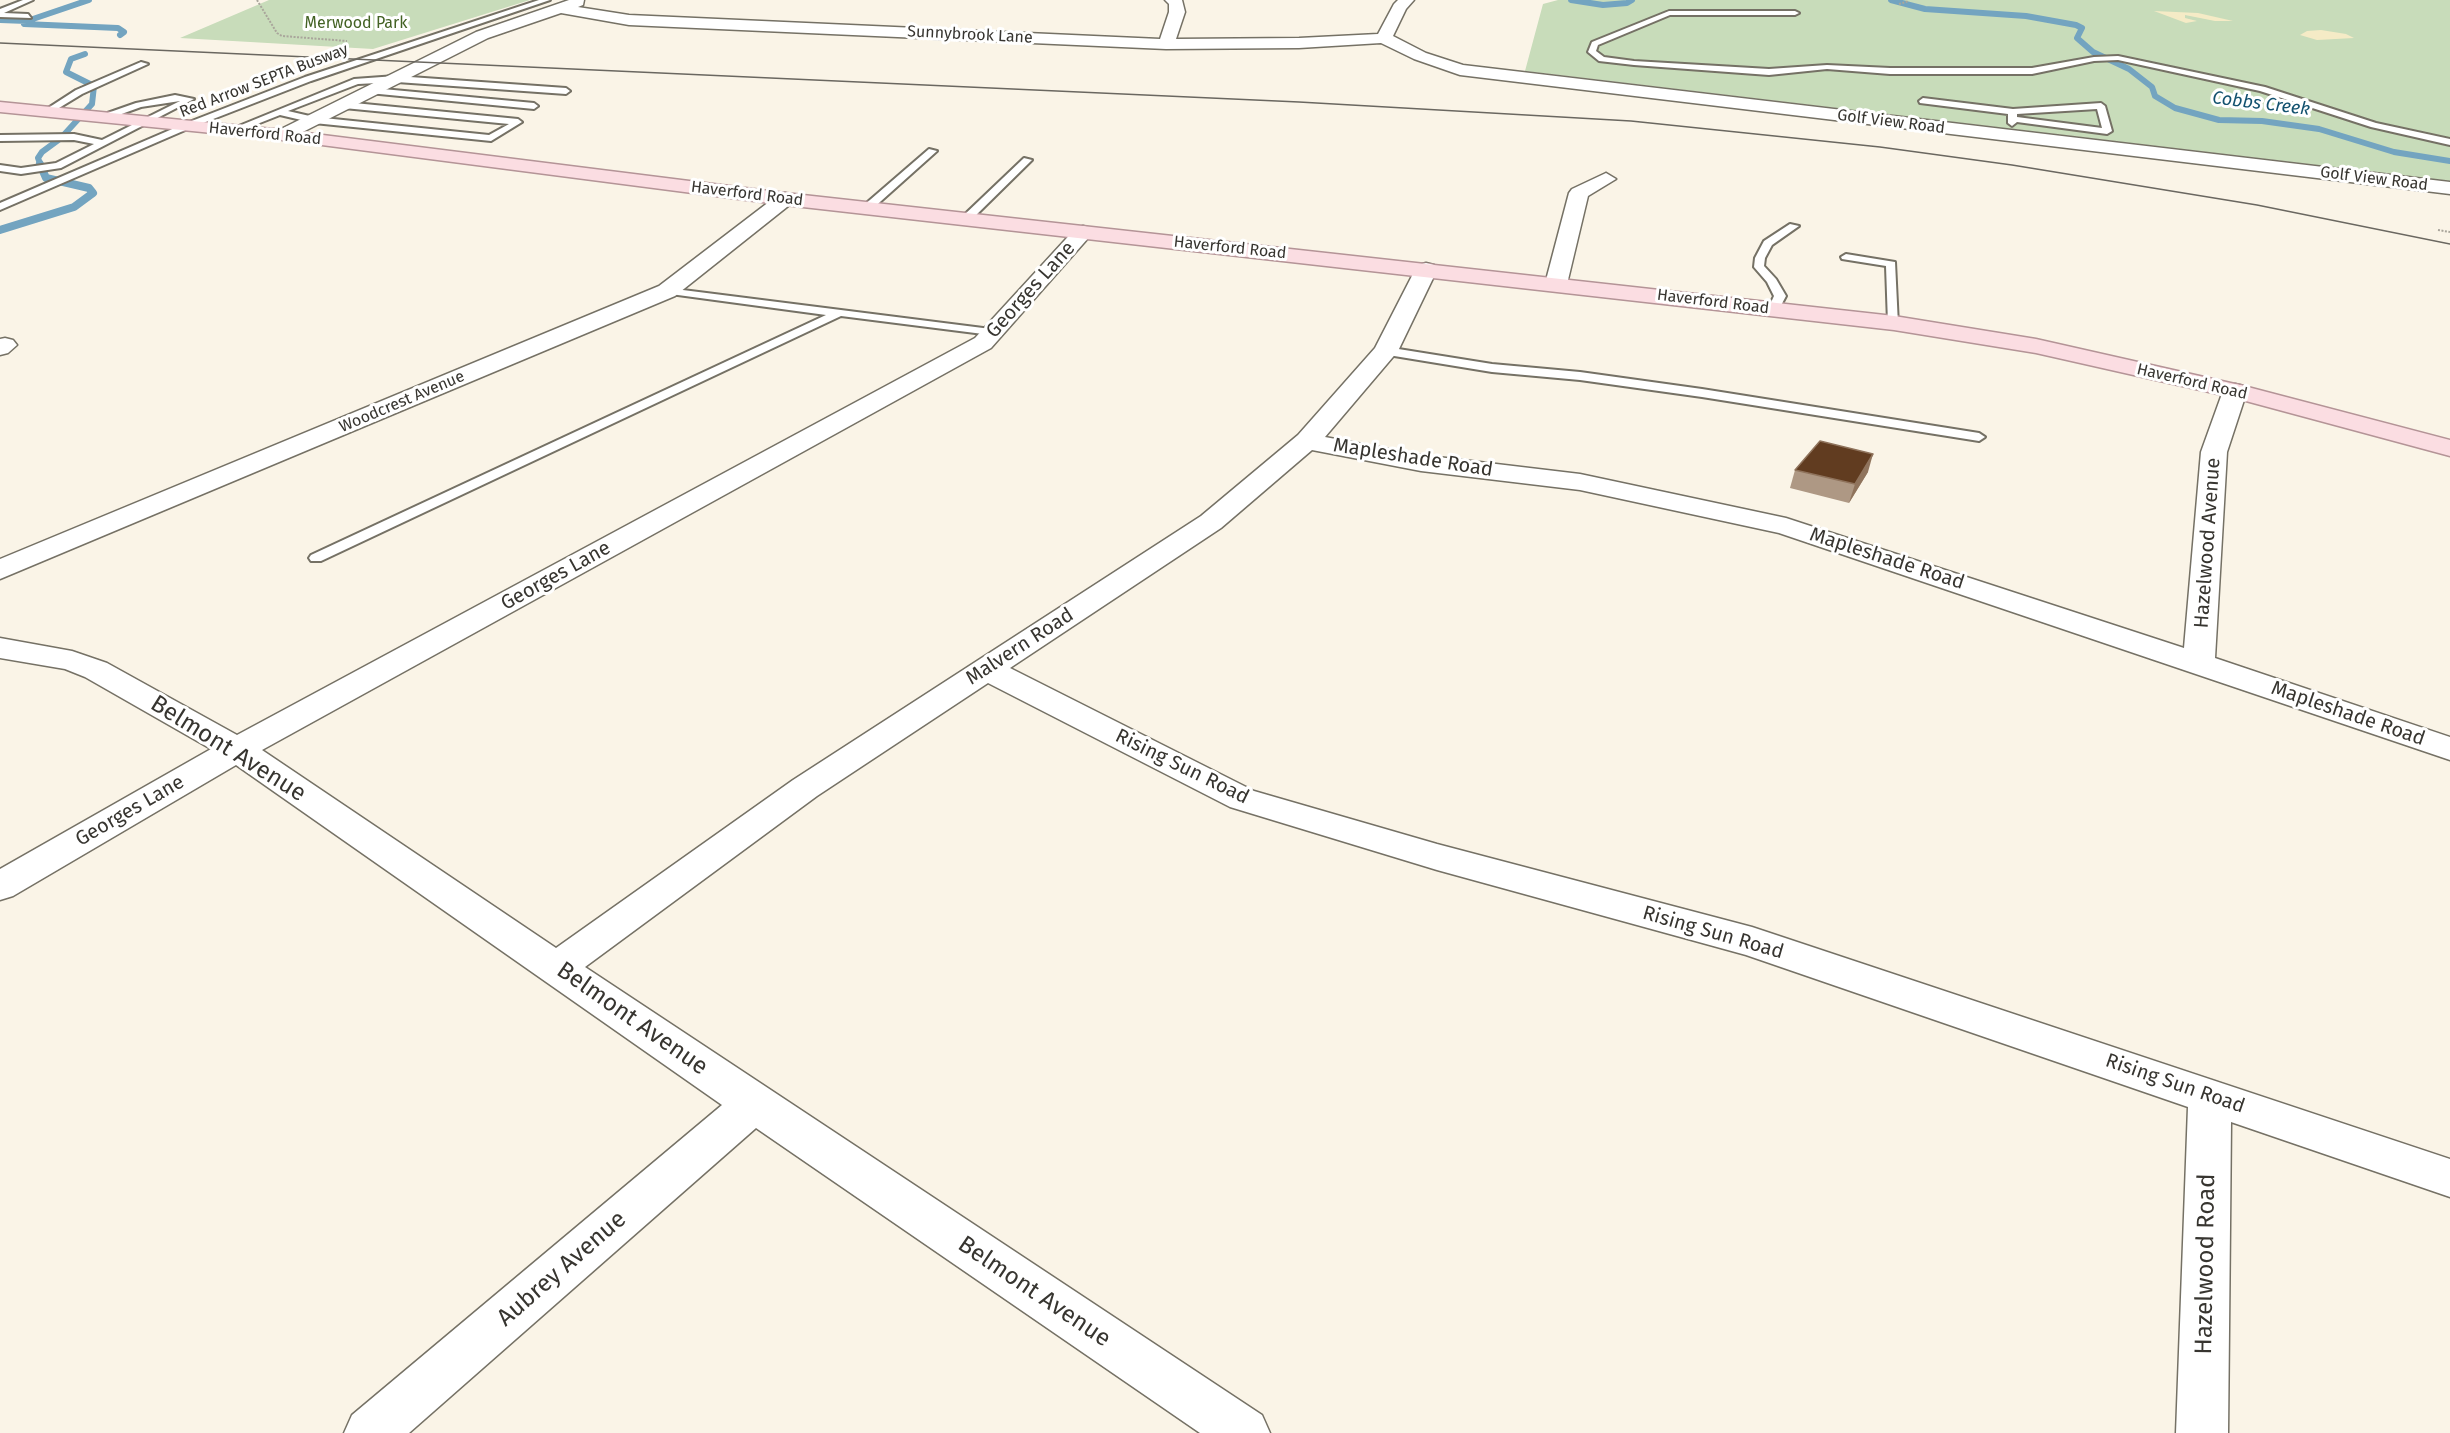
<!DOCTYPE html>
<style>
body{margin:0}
canvas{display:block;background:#faf4e7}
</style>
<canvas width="2450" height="1433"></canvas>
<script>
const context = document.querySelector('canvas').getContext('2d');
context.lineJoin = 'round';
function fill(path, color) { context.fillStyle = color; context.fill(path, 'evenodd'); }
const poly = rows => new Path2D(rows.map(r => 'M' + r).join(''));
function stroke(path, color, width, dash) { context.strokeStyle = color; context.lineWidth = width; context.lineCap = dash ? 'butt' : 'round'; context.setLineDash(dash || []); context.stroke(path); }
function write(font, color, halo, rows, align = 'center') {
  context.font = font + ' "Fira Sans",sans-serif'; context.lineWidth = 6; context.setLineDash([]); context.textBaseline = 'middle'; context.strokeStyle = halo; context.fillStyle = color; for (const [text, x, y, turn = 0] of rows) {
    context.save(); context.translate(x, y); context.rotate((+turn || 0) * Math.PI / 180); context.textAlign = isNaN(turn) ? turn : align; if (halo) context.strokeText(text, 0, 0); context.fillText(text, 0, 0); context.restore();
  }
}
const green = poly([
 [269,0,530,0,373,49,180,38],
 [1558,0,2450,0,2450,181,1525,71,1543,4]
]);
const sand = poly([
 [2154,11,2198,13,2233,21,2215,21,2185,15,2185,18,2197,21,2186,23],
 [2321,30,2346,34,2354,38,2317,40,2300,35,2307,31]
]);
const streamFar1 = poly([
 [1571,0,1603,5,1627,3,1632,0],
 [1891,0,1925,9,2026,16,2076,25,2082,28,2077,38,2093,52,2129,69,2152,87,2155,96,2175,108,2219,120,2262,121,2319,129,2394,152,2450,161],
 [0,20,27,21,89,0],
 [27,21,24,24,118,28,124,32,120,35],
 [41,166,38,158,42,152,61,138,92,104,94,86,66,72,71,59,85,54]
]);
const stream = poly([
 [0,230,74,207,93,193,89,188,46,178,40,164]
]);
const path = poly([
 [257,0,277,33,282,36,347,41],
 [1899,4,1909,1],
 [2438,230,2450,232]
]);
const service = poly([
 [23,0,33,0,4,13,28,14,31,18,0,17,0,9,23,0],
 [539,0,550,0,311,81,190,128,0,210,0,203,184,124,305,77,539,0],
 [1669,11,1795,11,1799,13,1795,15,1670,15,1598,45,1596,51,1604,57,1634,61,1769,69,1827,65,1890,68,2032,68,2094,57,2118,56,2265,87,2376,123,2450,139,2450,145,2371,127,2260,91,2118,60,2094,61,2032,74,1890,74,1827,69,1769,75,1634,65,1599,61,1588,52,1592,42,1669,11],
 [141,62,148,64,82,94,49,114,42,112,76,90,141,62],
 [396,76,566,88,570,91,566,94,397,82,358,84,288,111,314,117,489,135,509,124,344,108,340,105,344,102,518,119,522,122,491,141,314,123,280,115,237,132,229,130,354,79,396,76],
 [372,88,534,103,538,106,534,109,369,93,369,89,372,88],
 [175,95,194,99,61,168,21,174,0,171,0,165,21,168,56,163,94,144,74,140,0,141,0,135,74,134,102,140,180,101,141,107,102,121,98,118,99,116,136,103,175,95],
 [1923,98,2013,109,2101,103,2105,106,2112,131,2107,134,2017,122,2012,126,2008,123,2008,114,1920,103,1919,101,1923,98],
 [2097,109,2102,128,2017,117,2017,114,2097,109],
 [929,149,937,151,871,210,863,210,863,206,929,149],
 [1024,158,1032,160,970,221,962,221,962,217,1024,158],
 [1790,224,1799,226,1772,245,1765,258,1764,266,1776,279,1786,296,1778,311,1774,312,1768,309,1774,296,1767,282,1754,267,1755,258,1764,241,1790,224],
 [1846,254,1895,262,1898,325,1888,323,1886,266,1842,259,1841,257,1846,254],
 [667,288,991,329,997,332,991,335,841,316,321,561,311,561,309,558,311,555,826,315,663,293,661,291,667,288],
 [1386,347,1492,364,1580,372,1702,389,1979,433,1985,437,1979,441,1702,397,1580,380,1492,372,1382,354,1380,351,1386,347]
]);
const minor = poly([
 [569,0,584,0,583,5,578,7,629,15,1160,39,1169,12,1169,4,1165,0,1182,0,1185,12,1176,39,1299,38,1378,34,1394,4,1398,0,1414,0,1406,9,1393,36,1426,53,1463,65,2450,182,2450,194,1460,75,1414,59,1381,43,1299,48,1166,49,629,25,561,13,488,38,289,139,283,140,274,135,277,131,476,32,569,0],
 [1606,173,1616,179,1588,196,1567,284,1564,289,1556,291,1548,289,1545,284,1569,193,1572,189,1606,173],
 [785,193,792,195,795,199,792,203,675,296,0,579,0,559,659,286,778,195,785,193],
 [1083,226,1090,228,1093,232,1090,236,991,348,262,750,556,948,793,780,1201,516,1298,435,1375,348,1415,270,1418,265,1426,263,1434,265,1437,270,1398,351,1325,437,1421,455,1580,474,1786,518,2184,648,2201,452,2223,391,2226,386,2235,384,2244,386,2247,391,2227,452,2215,658,2450,737,2450,760,1779,533,1580,490,1421,471,1312,450,1221,528,1010,668,1254,791,1437,844,1752,927,2450,1159,2450,1197,2231,1122,2228,1433,2176,1433,2188,1107,1746,955,1437,870,1230,807,988,683,817,796,585,967,1262,1415,1270,1433,1200,1433,756,1128,409,1433,344,1433,352,1415,722,1105,236,765,13,896,0,900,0,869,211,749,85,677,65,669,0,658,0,638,72,651,107,663,237,735,975,338,1076,228,1083,226],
 [5,338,13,340,17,345,8,353,0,355,0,339,5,338]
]);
const primary = poly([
 [0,102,283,130,785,193,1894,316,2036,339,2244,386,2450,440,2450,456,2231,397,2036,353,1894,330,785,205,283,140,0,112,0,102]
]);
const tram = poly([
 [0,43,1299,102,1631,121,1880,147,2012,165,2257,205,2450,244]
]);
const wall = poly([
 [1795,470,1868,472,1849,503,1790,488]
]);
const shadedWall = poly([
 [1873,454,1868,472,1849,503,1855,484]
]);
const building = poly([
 [1820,441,1873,454,1855,484,1795,470,1820,441]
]);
const farParknames = [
 ["Merwood Park",356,24]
];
const farStreetnames = [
 ["Sunnybrook Lane",970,35,3],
 ["Red Arrow SEPTA Busway",264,81,-21],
 ["Golf View Road",1891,122,7],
 ["Haverford Road",265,134,6],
 ["Golf View Road",2374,179,7],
 ["Haverford Road",747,194,7],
 ["Haverford Road",1230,248,6],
 ["Haverford Road",1713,302,7],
 ["Haverford Road",2192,382,13],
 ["Woodcrest Avenue",402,402,-23]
];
const farWaternames = [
 ["Cobbs Creek",2261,104,7]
];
const streetNames = [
 ["Georges Lane",1031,290,-48],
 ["Mapleshade Road",1413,458,9],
 ["Hazelwood Avenue",2208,543,-86],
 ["Mapleshade Road",1887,559,18],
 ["Georges Lane",556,576,-29],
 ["Malvern Road",1020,647,-33],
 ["Mapleshade Road",2348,714,19],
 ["Rising Sun Road",1182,767,26],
 ["Georges Lane",130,811,-30],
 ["Rising Sun Road",1713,933,16],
 ["Rising Sun Road",2175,1084,19]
];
const nearStreetnames = [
 ["Belmont Avenue",228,749,32],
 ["Belmont Avenue",632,1019,35],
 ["Hazelwood Road",2206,1264,-89],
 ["Aubrey Avenue",562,1269,-41],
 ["Belmont Avenue",1034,1292,34]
];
fill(green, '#c8dcba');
fill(sand, '#f5ebc6');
stroke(streamFar1, '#73a4c0', 6);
stroke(stream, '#73a4c0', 8);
stroke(service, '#757165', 4);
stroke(minor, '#757165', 3);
stroke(primary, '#b49497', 3);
stroke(path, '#a9a59b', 2, [2, 1.5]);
fill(service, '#fff');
fill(minor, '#fff');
fill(primary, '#fbdde2');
stroke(tram, '#6a6760', 1.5);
fill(wall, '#ae9884');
fill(shadedWall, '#8f735c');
fill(building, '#613c20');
stroke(building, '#8f735c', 1.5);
write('16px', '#436224', '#fff', farParknames);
write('16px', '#373530', '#fff', farStreetnames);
write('italic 18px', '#13526f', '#fff', farWaternames);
write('20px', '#373530', '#fff', streetNames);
write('24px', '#373530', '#fff', nearStreetnames);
</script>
